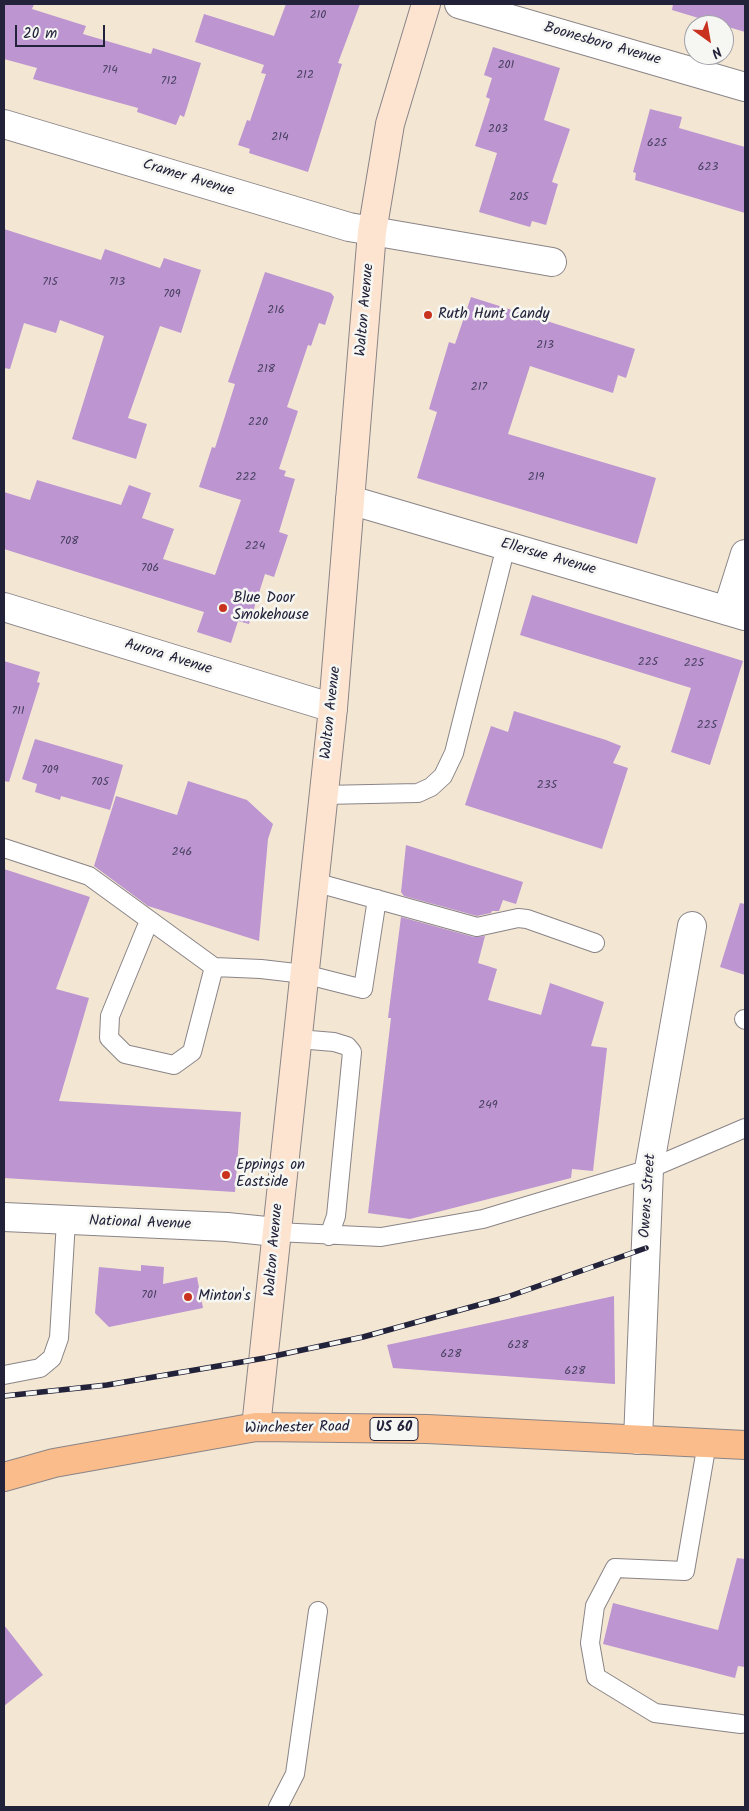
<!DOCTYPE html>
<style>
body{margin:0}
#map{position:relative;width:749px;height:1811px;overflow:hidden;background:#f3e7d3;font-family:Kalam,sans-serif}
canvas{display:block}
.frame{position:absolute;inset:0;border:5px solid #22223b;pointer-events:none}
.north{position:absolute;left:684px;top:15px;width:50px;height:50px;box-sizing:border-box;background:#f6f6f2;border:1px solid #a1a1a9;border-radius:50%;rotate:148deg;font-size:14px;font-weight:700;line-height:20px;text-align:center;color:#22223b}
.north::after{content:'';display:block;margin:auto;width:18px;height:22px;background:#c8321e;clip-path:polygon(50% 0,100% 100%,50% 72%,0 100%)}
.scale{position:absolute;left:15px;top:25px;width:90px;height:22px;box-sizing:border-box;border:2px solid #22223b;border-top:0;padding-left:6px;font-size:15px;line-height:18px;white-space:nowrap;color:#22223b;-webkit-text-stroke:4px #f6f6f2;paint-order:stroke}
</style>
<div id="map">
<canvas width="749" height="1811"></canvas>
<div class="frame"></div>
<div class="north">N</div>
<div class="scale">20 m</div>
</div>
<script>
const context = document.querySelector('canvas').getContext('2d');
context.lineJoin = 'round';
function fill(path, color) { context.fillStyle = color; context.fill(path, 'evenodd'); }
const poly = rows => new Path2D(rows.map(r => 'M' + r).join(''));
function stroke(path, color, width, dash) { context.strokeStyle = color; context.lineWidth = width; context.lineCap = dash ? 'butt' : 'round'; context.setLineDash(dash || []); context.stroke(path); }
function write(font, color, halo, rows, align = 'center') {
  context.font = font + ' Kalam,sans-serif'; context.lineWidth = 5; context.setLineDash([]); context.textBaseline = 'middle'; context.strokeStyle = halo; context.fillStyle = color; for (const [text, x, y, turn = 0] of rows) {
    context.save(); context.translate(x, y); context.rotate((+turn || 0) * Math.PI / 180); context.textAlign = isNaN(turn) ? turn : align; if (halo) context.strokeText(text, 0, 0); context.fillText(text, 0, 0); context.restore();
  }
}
const building = poly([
 [4,4,34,4,32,9,86,26,83,34,151,54,153,48,201,63,184,117,180,115,176,125,137,112,138,108,33,79,37,68,4,59],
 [286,4,360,4,338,63,342,64,308,172,249,153,250,149,238,145,247,120,250,121,266,74,261,73,264,65,195,42,204,14,274,36],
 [673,4,745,4,745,32,672,10],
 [493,47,560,68,544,120,570,129,552,182,558,184,546,225,532,221,530,227,479,212,497,153,475,146,490,99,486,97,492,78,484,75],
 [650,109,682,117,679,128,745,147,745,213,635,180,636,173,633,172],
 [4,229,101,260,105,249,160,268,164,258,201,270,181,333,160,326,128,418,147,424,136,459,72,439,104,336,60,320,56,333,24,323,10,369,4,368],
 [265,272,331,293,334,297,325,325,319,323,311,346,308,345,287,407,298,411,279,469,286,471,284,476,295,479,279,532,288,535,274,577,265,574,249,624,238,621,231,643,197,632,204,612,4,549,4,492,30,500,37,480,121,505,129,485,151,493,142,518,174,529,163,559,215,575,241,500,199,487,212,447,215,448,235,384,228,382],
 [471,297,635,349,626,378,618,375,613,393,530,366,508,434,656,478,637,544,417,478,437,412,429,409,449,342,455,344],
 [532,595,743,661,710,765,671,752,691,688,520,635],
 [4,661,40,672,37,682,40,683,9,782,4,781],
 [514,711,606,740,621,746,613,763,628,768,602,849,465,805,491,726,508,732],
 [35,739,123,765,110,810,61,796,60,800,35,792,37,784,22,779],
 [188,781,247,800,273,824,268,839,259,941,148,906,94,866,116,796,177,815],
 [406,845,523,882,516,904,503,900,499,911,492,911,491,913,477,916,404,896,401,892],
 [4,869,90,897,56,989,89,998,59,1101,241,1112,235,1192,4,1178],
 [740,903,745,904,745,975,720,967],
 [401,917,474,937,485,936,478,963,497,969,488,1000,541,1015,550,983,604,1002,591,1046,607,1048,593,1171,572,1169,571,1178,410,1219,368,1213,391,1018,388,1018],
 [141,1265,164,1267,163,1284,197,1277,203,1308,109,1327,95,1313,99,1267,141,1271],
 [614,1296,615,1384,393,1368,387,1345],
 [737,1558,745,1559,745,1667,738,1666,735,1678,603,1644,613,1603,718,1630],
 [4,1625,43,1675,4,1706]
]);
const lane = poly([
 [323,795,418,793,431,787,443,776,454,753,506,546],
 [4,848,89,876,214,967,261,969,304,974,363,989,377,899],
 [314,882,477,927,518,918,527,919,595,943],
 [149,921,110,1016,109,1038,125,1054,174,1065,192,1052,214,967],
 [744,1019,745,1020],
 [298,1039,334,1042,347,1046,352,1052,336,1216,329,1236],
 [276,1232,381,1237,483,1219,649,1169,745,1128],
 [4,1375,40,1368,52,1358,59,1338,66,1221],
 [707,1443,685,1571,615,1568,595,1606,590,1643,596,1677,655,1713,741,1724],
 [278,1807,295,1774,318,1611]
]);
const street = poly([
 [459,4,745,87],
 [4,124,349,227,552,262],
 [350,500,745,616],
 [4,607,333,708],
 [727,611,745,554],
 [4,1217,227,1227,276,1232],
 [638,1440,649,1169,692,926]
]);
const secondary = poly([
 [256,1427,333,708,372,232,390,124,426,4]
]);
const primary = poly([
 [4,1477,54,1463,256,1427,427,1429,745,1445]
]);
const rail = poly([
 [4,1396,107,1385,265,1358,363,1337,507,1297,646,1248]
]);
const markers = [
 [428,315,5,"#c8321e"],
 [223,608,5,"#c8321e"],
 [226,1175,5,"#c8321e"],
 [188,1297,5,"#c8321e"]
];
const numberNames = [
 ["210",318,16],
 ["201",506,66],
 ["714",110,71],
 ["212",305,76],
 ["712",169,82],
 ["203",498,130],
 ["214",280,138],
 ["625",657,144],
 ["623",708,168],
 ["205",519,198],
 ["715",50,283],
 ["713",117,283],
 ["709",172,295],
 ["216",276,311],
 ["213",545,346],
 ["218",266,370],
 ["217",479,388],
 ["220",258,423],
 ["222",246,478],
 ["219",536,478],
 ["708",69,542],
 ["224",255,547],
 ["706",150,569],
 ["225",648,663],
 ["225",694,664],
 ["711",18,712],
 ["225",707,726],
 ["709",50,771],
 ["705",100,783],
 ["235",547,786],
 ["246",182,853],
 ["249",488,1106],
 ["701",149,1296],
 ["628",518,1346],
 ["628",451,1355],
 ["628",575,1372]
];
const shields = [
 [394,1429,48]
];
const shieldNames = [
 ["US 60",394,1429]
];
const streetNames = [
 ["Boonesboro Avenue",602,45,16],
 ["Cramer Avenue",188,179,17],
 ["Walton Avenue",366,310,-85],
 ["Ellersue Avenue",548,558,16],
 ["Aurora Avenue",168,658,17],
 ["Walton Avenue",332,713,-84],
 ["Owens Street",649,1196,-86],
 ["National Avenue",140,1224,2],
 ["Walton Avenue",275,1250,-85],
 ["Winchester Road",297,1429,-1]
];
const poiNames = [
 ["Ruth Hunt Candy",438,315],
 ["Blue Door",233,599],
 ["Smokehouse",233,616],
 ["Eppings on",236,1166],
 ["Eastside",236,1183],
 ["Minton's",198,1297]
];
fill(building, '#bc95d1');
stroke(lane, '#8a8487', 20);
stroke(street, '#8a8487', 30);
stroke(secondary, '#8a8487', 30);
stroke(primary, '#8a8487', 30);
stroke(lane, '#fff', 18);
stroke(street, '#fff', 28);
stroke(secondary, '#fde4d0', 28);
stroke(primary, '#f9bc8a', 28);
stroke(rail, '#22223b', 5.5);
stroke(rail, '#f6f6f2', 4, [11]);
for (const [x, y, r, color] of markers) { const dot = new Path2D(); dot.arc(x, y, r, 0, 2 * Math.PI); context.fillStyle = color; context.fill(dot); stroke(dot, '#f6f6f2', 2); }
write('12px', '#483f60', null, numberNames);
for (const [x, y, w] of shields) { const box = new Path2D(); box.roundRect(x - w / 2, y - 11.5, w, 23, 4); context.fillStyle = '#f6f6f2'; context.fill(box); stroke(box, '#22223b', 1); }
write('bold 14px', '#22223b', null, shieldNames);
write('15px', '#22223b', '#f6f6f2', streetNames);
write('15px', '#22223b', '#f6f6f2', poiNames, 'left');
</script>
